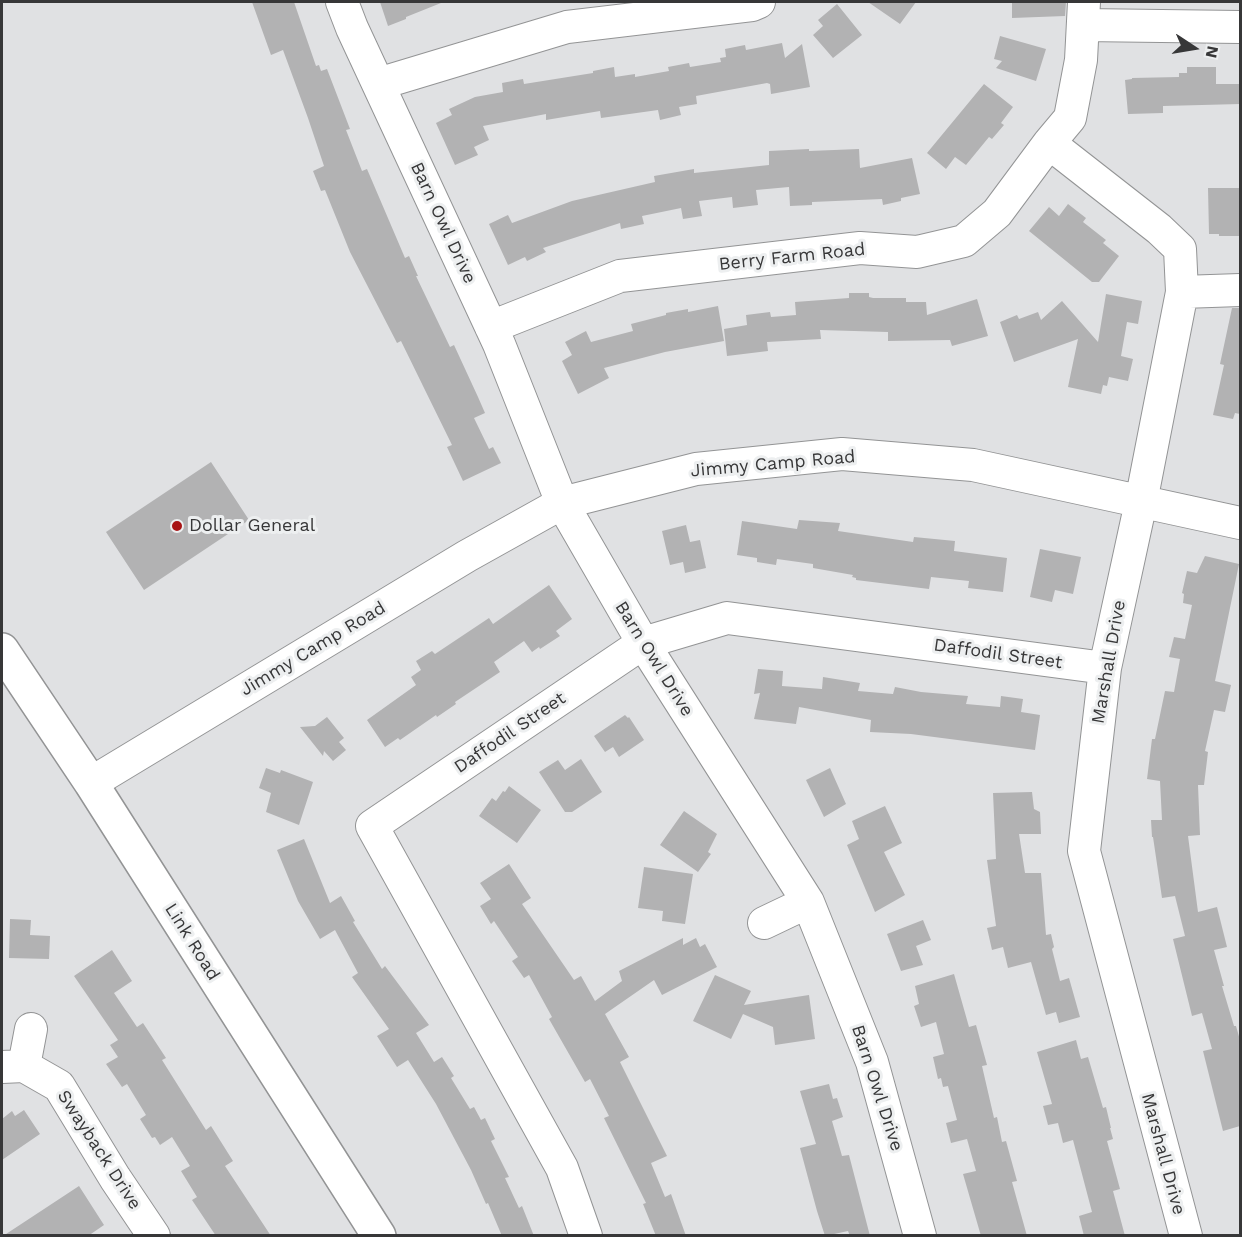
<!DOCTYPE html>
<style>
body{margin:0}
#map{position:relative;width:1242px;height:1237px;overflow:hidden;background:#e0e1e3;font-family:"Work Sans",sans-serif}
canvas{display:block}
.frame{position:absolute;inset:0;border:3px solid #373738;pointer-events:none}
.north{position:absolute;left:1164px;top:18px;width:60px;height:60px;-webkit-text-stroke:4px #edeff0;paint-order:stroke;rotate:102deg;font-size:16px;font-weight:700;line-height:24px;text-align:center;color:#373738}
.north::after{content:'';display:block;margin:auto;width:21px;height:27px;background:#373738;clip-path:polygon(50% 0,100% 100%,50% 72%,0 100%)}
</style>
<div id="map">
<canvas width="1242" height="1237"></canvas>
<div class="frame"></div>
<div class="north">N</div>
</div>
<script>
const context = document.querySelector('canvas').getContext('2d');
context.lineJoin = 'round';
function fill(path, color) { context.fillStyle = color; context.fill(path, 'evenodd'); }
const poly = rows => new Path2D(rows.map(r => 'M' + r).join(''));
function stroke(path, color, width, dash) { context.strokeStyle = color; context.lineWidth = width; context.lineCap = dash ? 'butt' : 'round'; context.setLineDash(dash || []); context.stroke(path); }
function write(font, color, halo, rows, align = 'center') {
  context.font = font + ' "Work Sans",sans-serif'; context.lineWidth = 6; context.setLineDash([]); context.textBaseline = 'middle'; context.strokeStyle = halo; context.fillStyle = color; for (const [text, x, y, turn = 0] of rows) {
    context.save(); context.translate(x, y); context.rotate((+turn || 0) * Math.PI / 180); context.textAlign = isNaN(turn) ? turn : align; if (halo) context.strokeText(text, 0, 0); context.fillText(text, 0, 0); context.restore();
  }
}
const building = poly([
 [252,2,294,2,316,66,319,65,321,71,327,69,350,129,346,130,362,171,367,169,405,258,409,256,418,276,416,276,450,347,454,345,478,397,485,413,474,418,489,449,493,447,501,463,463,481,447,447,452,445,423,386,401,341,397,343,350,252,325,190,321,191,313,171,324,166,308,118,283,50,271,55],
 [380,2,441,2,441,3,406,17,406,19,388,26],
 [868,2,916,2,900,24],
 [1012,2,1066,2,1065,16,1012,18],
 [837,4,862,35,833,58,813,35,823,26,818,20],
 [1000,36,1046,49,1036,81,996,68,1002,61,994,59],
 [782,43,785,58,802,44,810,87,771,94,770,84,767,83,696,96,697,104,679,107,681,115,660,120,658,110,601,118,600,111,546,120,546,114,483,126,489,140,474,147,478,155,455,165,436,123,452,115,449,109,475,97,503,92,502,83,523,79,524,84,593,73,593,71,614,67,615,77,635,74,635,77,669,71,668,67,689,63,690,67,721,62,720,58,726,57,725,49,745,45,746,50],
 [1187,67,1216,67,1216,84,1240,84,1240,104,1163,106,1163,113,1128,114,1125,80,1132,79,1132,78,1179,77,1179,73,1187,73],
 [984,84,1013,107,1001,123,1004,125,992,139,989,137,966,165,955,157,946,169,927,153],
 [809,149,809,151,859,149,860,168,912,158,920,194,901,198,901,201,883,205,882,199,812,202,812,205,790,206,789,187,756,190,758,205,733,208,732,197,699,201,702,216,683,219,681,208,642,216,644,224,621,229,620,223,543,248,546,252,527,261,525,257,508,265,489,224,508,215,512,223,572,201,655,182,654,176,694,169,694,173,769,165,769,151],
 [1208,188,1240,188,1240,236,1219,236,1219,234,1209,234],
 [1068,204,1086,218,1083,222,1106,240,1103,243,1119,256,1099,282,1092,282,1029,231,1049,207,1059,216],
 [849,293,869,293,869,297,873,298,906,298,906,302,926,302,927,315,977,299,988,336,952,346,950,340,888,341,888,332,820,330,821,339,767,342,768,351,727,356,724,329,747,325,746,315,770,312,771,317,796,315,795,302,849,298],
 [1106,294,1142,301,1138,324,1127,322,1121,356,1133,359,1128,381,1109,377,1107,386,1103,385,1101,394,1068,387,1078,339,1014,362,1000,322,1017,315,1019,319,1038,312,1041,320,1062,301,1098,342],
 [718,306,724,341,665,352,604,368,609,378,578,394,562,361,572,355,565,342,586,331,591,342,633,331,631,324,666,315,666,313,688,309,688,312],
 [1232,308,1240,308,1240,414,1235,413,1233,419,1213,415,1224,365,1220,364],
 [211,462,249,520,144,590,106,532],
 [799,520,840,523,838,531,913,542,914,537,955,541,954,551,1007,558,1003,592,968,588,969,581,931,577,929,589,856,580,856,578,852,577,853,575,813,568,813,564,777,559,776,565,757,562,757,558,737,555,742,521,797,529],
 [686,525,690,542,700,540,706,568,685,573,683,562,670,565,662,531],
 [1040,549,1081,557,1073,594,1055,590,1052,602,1030,597],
 [1205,556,1239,564,1215,681,1231,685,1225,712,1214,710,1205,751,1208,752,1204,785,1198,785,1200,835,1188,836,1198,912,1217,907,1227,947,1214,950,1224,986,1222,986,1234,1026,1236,1026,1240,1040,1240,1126,1223,1131,1203,1051,1212,1049,1202,1013,1192,1016,1173,939,1185,936,1175,896,1162,898,1153,837,1152,837,1151,820,1162,820,1160,781,1147,779,1152,739,1155,739,1165,691,1174,692,1180,659,1169,657,1174,637,1185,639,1192,605,1183,603,1184,594,1182,593,1187,571,1197,573],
 [549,585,572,619,556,631,560,636,540,649,539,647,532,652,524,641,494,662,500,672,455,702,456,704,437,717,436,715,400,740,398,738,385,747,367,720,416,685,411,677,421,670,416,661,432,651,435,654,489,618,493,624],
 [758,669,783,671,782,686,822,689,823,677,860,683,858,691,893,694,895,687,921,692,968,696,966,704,1000,707,1001,696,1023,699,1021,712,1040,715,1035,750,911,734,870,732,871,720,799,707,796,724,754,719,760,693,754,694],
 [625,715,628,718,629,717,644,740,619,757,613,747,605,752,594,736],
 [327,717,344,738,339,742,346,750,333,761,324,751,323,756,300,727,315,726],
 [581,759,602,792,572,812,565,812,539,772,558,760,565,770],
 [266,768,280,773,281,770,313,782,299,825,266,812,271,793,259,788],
 [830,768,846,804,824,817,806,780],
 [509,786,541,810,517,843,479,816,492,798,496,801,503,791,505,792],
 [1032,792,1034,809,1040,812,1041,834,1019,834,1025,873,1041,873,1046,935,1051,934,1054,947,1052,949,1060,981,1069,978,1080,1017,1059,1023,1056,1012,1046,1015,1031,962,1008,968,1003,947,992,950,987,928,996,926,987,860,996,859,993,793],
 [885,806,902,843,884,852,905,895,875,912,847,845,859,839,852,821],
 [684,811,717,834,708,852,711,854,698,872,660,845],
 [304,839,330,903,341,896,355,921,353,922,382,969,385,966,429,1025,416,1033,434,1062,442,1057,454,1076,451,1078,470,1109,474,1107,481,1120,485,1118,495,1139,491,1141,509,1177,505,1178,519,1208,522,1206,534,1236,502,1236,488,1203,486,1204,471,1170,436,1104,408,1060,397,1067,377,1036,389,1029,352,977,358,973,335,930,320,939,298,901,277,850],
 [509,864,531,898,522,904,574,980,581,976,595,1001,622,981,619,971,683,938,683,945,696,938,700,947,705,944,717,967,662,995,654,980,605,1014,629,1057,620,1062,667,1156,651,1163,665,1197,671,1194,686,1236,656,1236,643,1204,646,1203,604,1118,609,1116,590,1079,585,1082,549,1019,552,1017,529,975,524,978,512,961,518,957,494,921,491,924,480,906,491,899,480,883],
 [644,867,693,874,685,924,662,921,663,911,638,908],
 [10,919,31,920,30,935,50,936,49,959,9,958],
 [923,920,931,940,916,946,923,965,901,971,887,934],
 [112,950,132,981,114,993,137,1027,143,1023,166,1058,162,1060,206,1130,211,1126,233,1161,225,1166,271,1236,216,1236,192,1200,197,1197,181,1171,190,1166,172,1137,160,1145,155,1137,152,1138,140,1119,146,1115,127,1084,122,1087,106,1064,118,1057,110,1045,118,1040,74,976],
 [954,974,969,1027,976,1025,987,1065,982,1066,994,1118,997,1117,1002,1142,1006,1141,1017,1181,1012,1182,1027,1236,981,1236,963,1174,976,1171,967,1139,951,1143,946,1123,957,1120,948,1086,943,1087,941,1078,938,1079,933,1057,944,1054,936,1022,921,1027,914,1006,919,1004,915,986],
 [715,975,751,991,744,1005,809,995,815,1039,775,1045,773,1027,743,1014,731,1039,693,1021],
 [1076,1040,1081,1059,1088,1057,1103,1108,1106,1107,1111,1128,1110,1128,1113,1139,1107,1141,1120,1189,1113,1191,1125,1236,1084,1236,1079,1216,1092,1212,1073,1140,1063,1143,1058,1123,1048,1125,1043,1106,1052,1104,1037,1052],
 [829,1084,833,1099,837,1098,843,1117,832,1121,842,1156,849,1155,870,1236,850,1236,848,1231,825,1236,817,1211,800,1148,816,1144,800,1091],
 [24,1110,40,1134,2,1160,2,1119,12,1111,15,1116],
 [79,1186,104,1225,88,1236,3,1236]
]);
const minor = poly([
 [342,2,352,28,499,344,562,503,643,643,808,902,872,1062,920,1236],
 [1083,25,1240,27],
 [378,84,567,27,752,5,759,2],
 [1049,143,1159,229,1180,249,1182,292,1141,502,1105,668,1084,851,1186,1236],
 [1182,292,1240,290],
 [491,327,620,276,860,248,917,252,964,241,997,213,1049,143,1070,118,1081,60,1084,2],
 [91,783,467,556,562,503,696,469,842,454,973,465,1240,523],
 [764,923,808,902],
 [24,1066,31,1029],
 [2,1067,24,1066,59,1086,115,1178,154,1236],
 [586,1236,562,1168,372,826,643,643,727,618,1105,668]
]);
const major = poly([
 [2,650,91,783,379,1236]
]);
const markers = [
 [177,526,6,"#a81415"]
];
const streetNames = [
 ["Barn Owl Drive",443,223,65],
 ["Berry Farm Road",792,257,-6],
 ["Jimmy Camp Road",773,464,-5],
 ["Jimmy Camp Road",313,649,-31],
 ["Daffodil Street",998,654,8],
 ["Barn Owl Drive",654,659,58],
 ["Marshall Drive",1109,662,-80],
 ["Daffodil Street",510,733,-34],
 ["Link Road",192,942,58],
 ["Barn Owl Drive",877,1088,72],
 ["Swayback Drive",99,1150,57],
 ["Marshall Drive",1163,1154,75]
];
const poiNames = [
 ["Dollar General",189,526]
];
fill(building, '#b2b2b3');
stroke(minor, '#939495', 34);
stroke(major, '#939495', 36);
stroke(minor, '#fff', 32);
stroke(major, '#fff', 33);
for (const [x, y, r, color] of markers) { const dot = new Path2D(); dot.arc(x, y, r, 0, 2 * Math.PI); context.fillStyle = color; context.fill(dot); stroke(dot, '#edeff0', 2); }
write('18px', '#373738', '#edeff0', streetNames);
write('18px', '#373738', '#edeff0', poiNames, 'left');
</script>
